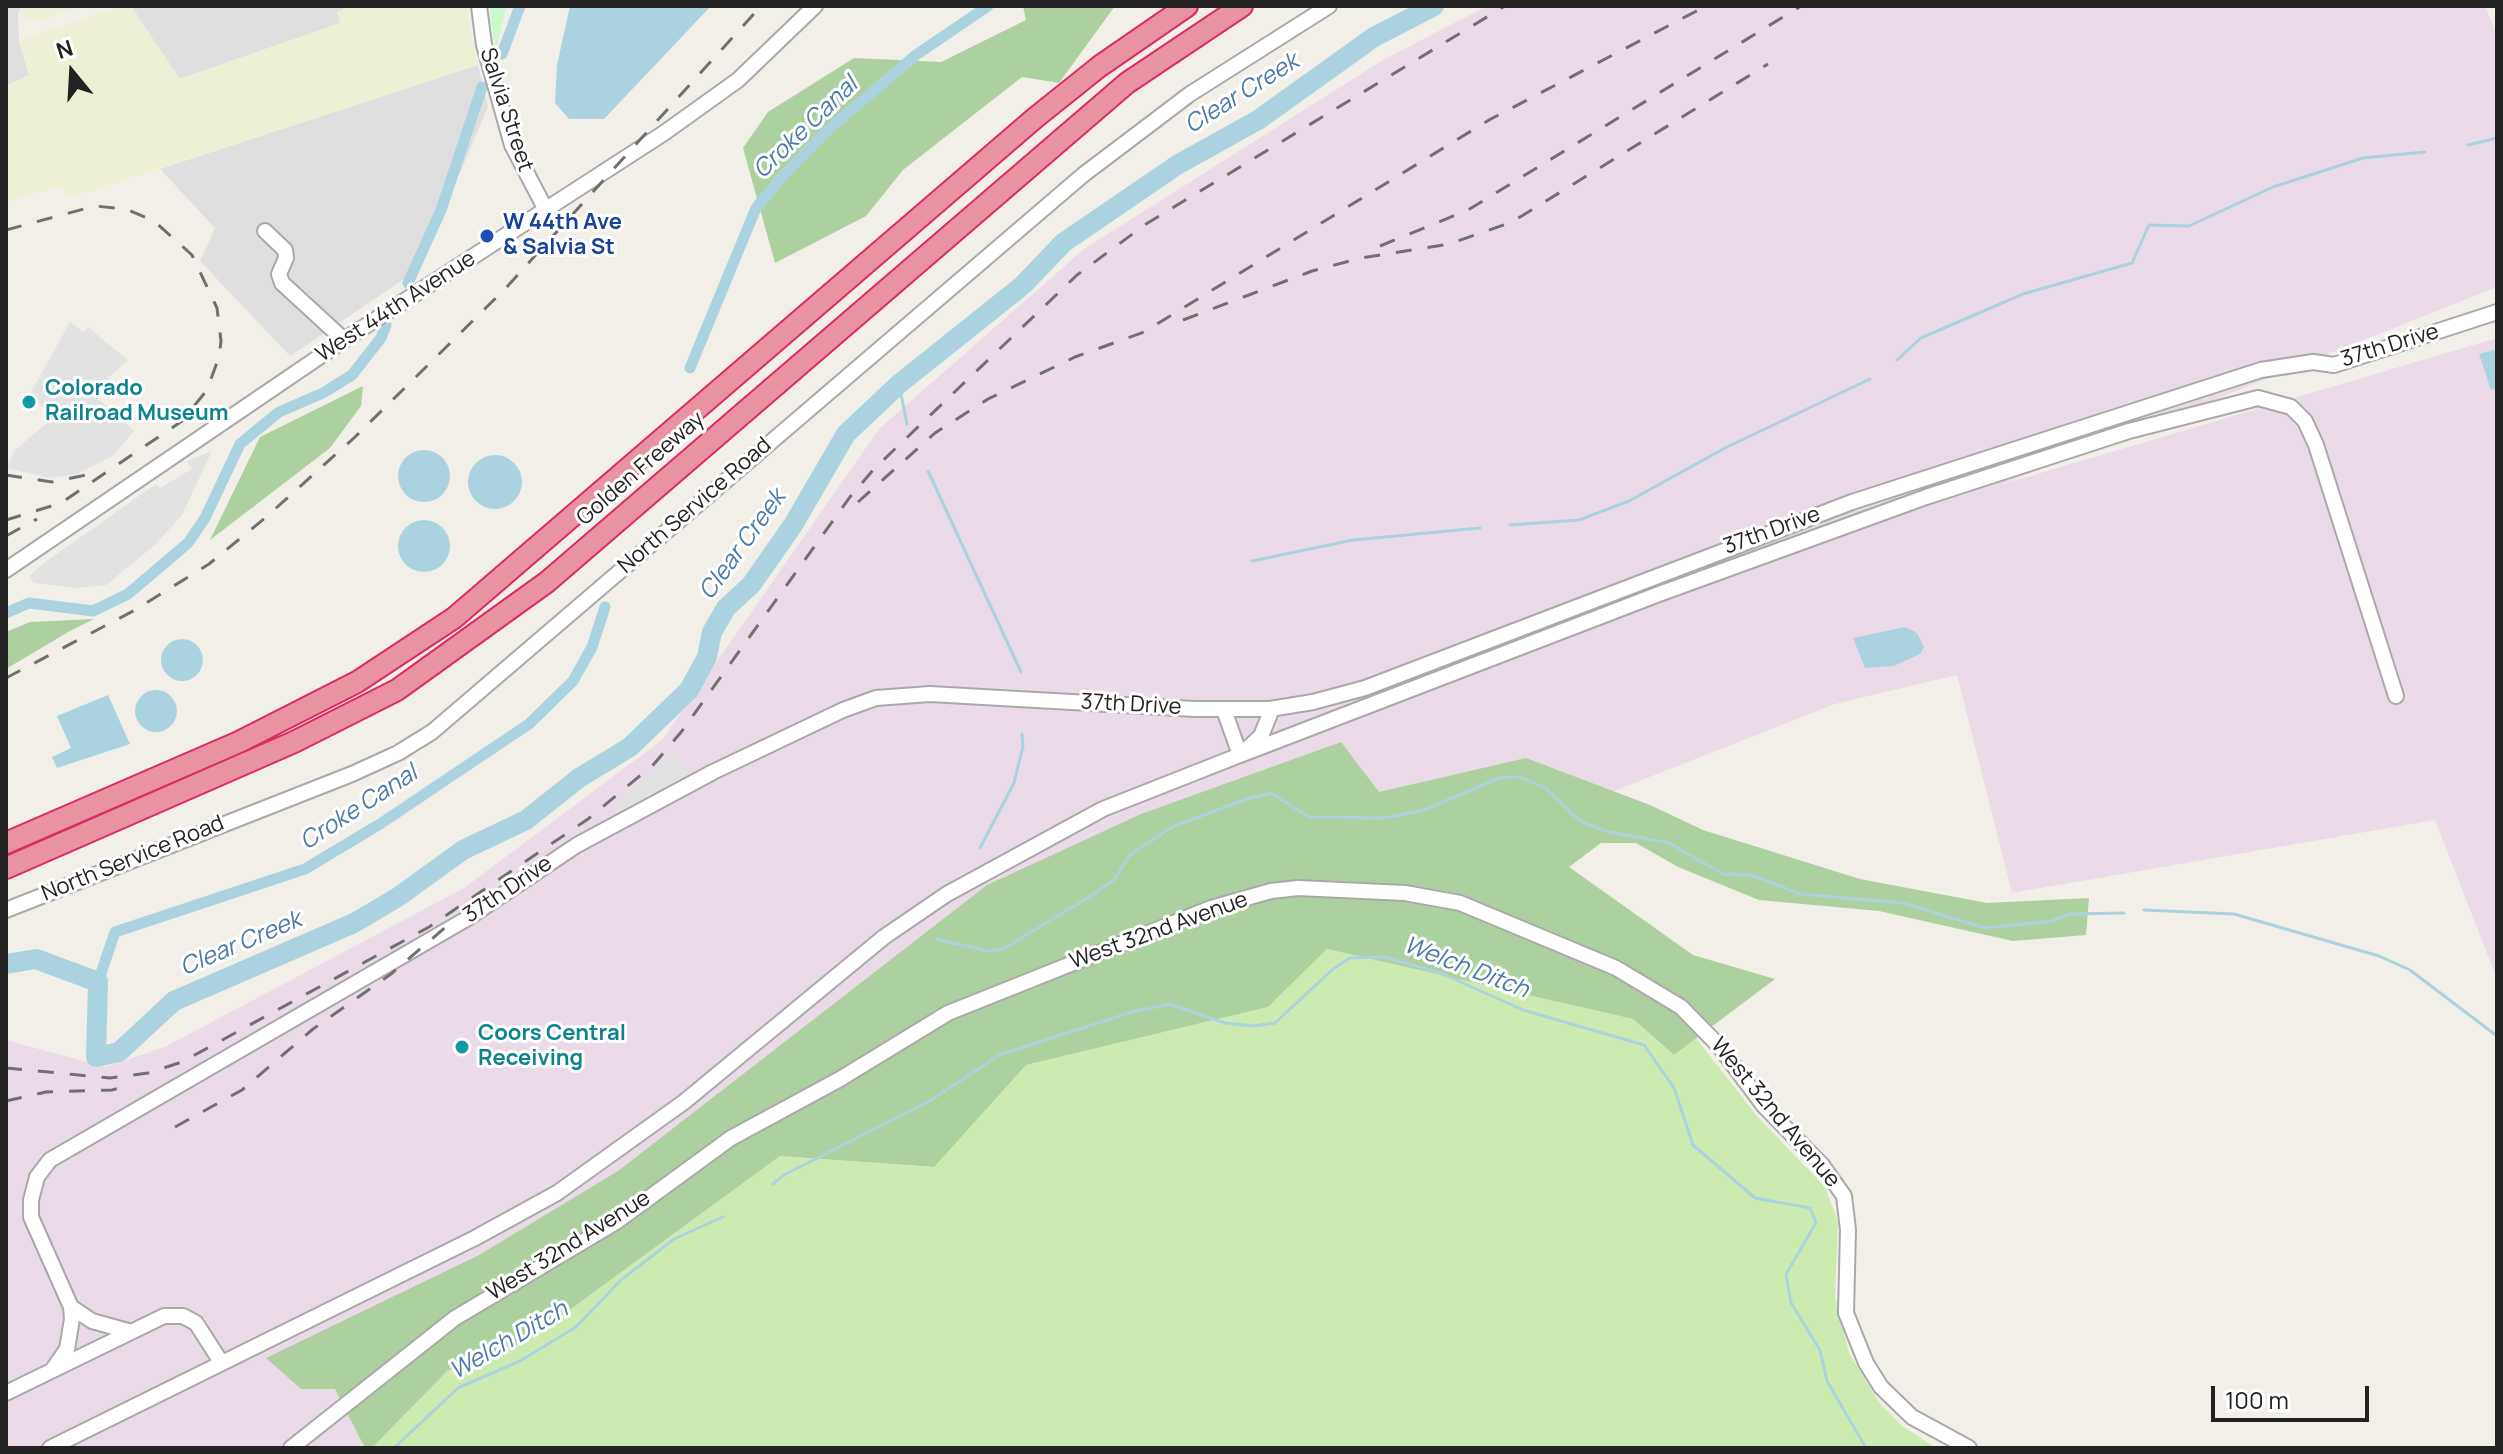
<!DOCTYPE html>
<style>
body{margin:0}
#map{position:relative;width:2503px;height:1454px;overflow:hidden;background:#f2efe9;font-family:Manrope,sans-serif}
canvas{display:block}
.frame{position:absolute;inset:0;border:8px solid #222;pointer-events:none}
.north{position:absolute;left:32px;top:32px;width:80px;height:80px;-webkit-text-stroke:6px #fff;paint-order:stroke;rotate:342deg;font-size:22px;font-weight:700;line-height:32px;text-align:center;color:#222}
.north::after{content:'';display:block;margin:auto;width:28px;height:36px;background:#222;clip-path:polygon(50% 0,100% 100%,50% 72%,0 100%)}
.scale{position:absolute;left:2211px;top:1386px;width:158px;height:36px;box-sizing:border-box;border:4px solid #222;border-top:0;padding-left:10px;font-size:24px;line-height:28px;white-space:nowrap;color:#222;-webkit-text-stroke:6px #fff;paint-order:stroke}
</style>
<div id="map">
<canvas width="2503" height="1454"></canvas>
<div class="frame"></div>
<div class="north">N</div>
<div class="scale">100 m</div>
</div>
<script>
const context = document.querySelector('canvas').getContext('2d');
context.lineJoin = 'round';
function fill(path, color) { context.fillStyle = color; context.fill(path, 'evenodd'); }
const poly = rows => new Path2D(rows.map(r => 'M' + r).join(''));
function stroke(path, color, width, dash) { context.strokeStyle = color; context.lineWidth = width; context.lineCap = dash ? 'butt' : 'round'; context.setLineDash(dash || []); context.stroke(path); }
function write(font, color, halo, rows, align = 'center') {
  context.font = font + ' Manrope,sans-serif'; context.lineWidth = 6; context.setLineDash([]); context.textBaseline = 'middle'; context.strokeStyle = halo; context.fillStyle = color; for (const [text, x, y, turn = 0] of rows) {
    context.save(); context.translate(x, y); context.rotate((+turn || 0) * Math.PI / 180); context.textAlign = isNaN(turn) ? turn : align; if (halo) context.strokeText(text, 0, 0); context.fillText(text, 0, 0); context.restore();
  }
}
const residential = poly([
 [6,6,22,6,18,13,19,41,29,75,6,86],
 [131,6,354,6,337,12,341,23,179,79],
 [478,65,488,107,419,269,290,356,200,261,215,228,160,169]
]);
const industrial = poly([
 [1487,6,2485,6,2497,35,2497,287,2000,485,2497,338,2497,979,2435,820,2012,893,1957,675,1835,704,1256,932,828,1115,356,1448,6,1448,6,1040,105,1067,165,1047,464,888,662,740,879,429,1084,249,1383,60]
]);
const farmland = poly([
 [22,6,83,6,35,21,18,13],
 [123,6,131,6,180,79,340,23,337,12,354,6,465,6,478,65,66,199,62,186,6,202,6,86,29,75,19,41]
]);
const grass = poly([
 [1327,949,1633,1019,1674,1055,1696,1038,1757,1116,1825,1187,1838,1222,1835,1296,1849,1353,1880,1404,1901,1425,1936,1448,372,1448,447,1371,530,1339,780,1156,931,1167,1026,1065,1268,1007]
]);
const forest = poly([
 [1023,6,1115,6,1059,83,1022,77,903,170,866,216,775,263,743,148,768,112,854,58,941,62,1026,20],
 [363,386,361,406,330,448,210,540,260,437],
 [94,619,70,631,6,669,6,632,30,622],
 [1341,742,1379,792,1526,758,1650,805,1703,830,1860,879,1987,903,2089,898,2086,935,2013,941,1879,911,1759,900,1678,867,1636,843,1601,843,1569,867,1693,955,1775,979,1674,1055,1633,1019,1327,949,1268,1007,1026,1065,934,1167,780,1156,530,1339,447,1371,372,1448,365,1448,335,1389,301,1389,266,1358,479,1255,618,1171,987,885,1141,814]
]);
const park = poly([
 [490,6,507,6,496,48,491,20]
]);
const parking = poly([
 [70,322,83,332,88,327,128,360,92,393,134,431,114,455,77,474,51,478,6,468,15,450,53,418,30,394],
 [212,451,182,515,155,545,106,585,77,588,34,583,29,576,44,563,156,484,160,488,192,469,187,461],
 [671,753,691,776,623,812,616,802]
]);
const water = poly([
 [570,6,711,6,604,119,569,119,555,103,557,65],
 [2497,349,2497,388,2491,390,2479,354],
 '398 476a26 26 0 1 1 52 0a26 26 0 1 1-52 0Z',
 '468 482a27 27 0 1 1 54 0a27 27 0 1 1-54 0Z',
 '398 546a26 26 0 1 1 52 0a26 26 0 1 1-52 0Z',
 [1905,627,1917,633,1924,647,1920,654,1894,666,1865,668,1853,638],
 '161 660a21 21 0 1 1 42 0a21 21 0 1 1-42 0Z',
 '135 711a21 21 0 1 1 42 0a21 21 0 1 1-42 0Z',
 [108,695,130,744,57,768,52,757,71,748,57,716]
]);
const stream = poly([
 [2468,145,2497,138],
 [1897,360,1921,338,2023,294,2132,263,2149,225,2189,226,2273,187,2363,158,2425,152],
 [899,384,907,424],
 [928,471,1021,672],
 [1510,525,1579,520,1629,501,1727,447,1870,379],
 [1252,561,1353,540,1480,528],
 [980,848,1014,783,1023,746,1022,734],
 [2144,910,2234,914,2379,956,2410,970,2497,1036],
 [936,939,988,951,1003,949,1094,894,1114,880,1130,855,1174,826,1250,798,1271,793,1309,817,1385,818,1424,810,1499,778,1521,777,1547,789,1580,821,1605,831,1669,843,1723,874,1751,875,1800,894,1903,903,1985,928,2052,921,2069,914,2124,913],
 [773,1184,784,1175,928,1102,999,1055,1132,1012,1170,1004,1225,1023,1253,1026,1275,1023,1333,969,1350,958,1385,957,1443,974,1523,1010,1644,1045,1674,1088,1693,1145,1755,1198,1810,1208,1816,1223,1786,1274,1791,1303,1820,1350,1827,1381,1866,1448],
 [394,1448,458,1388,520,1361,576,1327,621,1280,674,1239,723,1217]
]);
const canal = poly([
 [502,54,520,6],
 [408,283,441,210,482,87],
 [690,368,756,208,782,177,829,129,916,55,988,6],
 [6,613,29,603,93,611,128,594,188,543,205,518,240,444,279,412,323,393,352,375,381,338,386,325],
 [98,982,115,932,305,869,380,824,529,724,573,681,592,647,605,607]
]);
const river = poly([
 [6,964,36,959,98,982,96,1057,119,1052,174,1001,354,923,398,897,463,850,526,820,579,778,630,747,689,690,707,657,712,632,726,608,751,585,793,525,846,434,899,384,1023,285,1063,243,1177,165,1258,120,1374,37,1434,6]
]);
const minor = poly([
 [479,6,484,45,512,145,546,210],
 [265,231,285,250,286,258,279,274,282,283,344,340],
 [6,570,344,340,664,133,738,80,815,6],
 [1247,749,1261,736,1272,709],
 [1240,755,1659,594,1926,497,2129,431,2258,398,2291,407,2305,421,2316,445,2396,696],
 [6,910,352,774,398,753,432,732,1083,175,1190,94,1329,6],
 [71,1307,92,1321,128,1331],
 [53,1369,67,1349,72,1319,71,1307,31,1217,31,1200,37,1177,50,1160,468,918,577,845,713,772,843,710,876,698,930,694,1195,709,1270,709,1313,702,1365,688,1852,502,2261,370,2313,362,2334,365,2497,312],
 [6,1393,164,1316,183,1316,196,1323,221,1362],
 [50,1448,475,1238,557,1193,684,1102,884,937,947,894,1103,809,1240,755,1224,710],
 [291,1448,455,1318,616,1222,731,1138,840,1079,948,1013,1211,908,1271,891,1298,888,1405,893,1460,903,1616,968,1681,1007,1720,1047,1764,1106,1822,1165,1844,1196,1848,1230,1846,1313,1866,1363,1881,1387,1912,1417,1969,1448]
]);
const highway = poly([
 [6,843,239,742,357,682,454,618,1035,118,1100,66,1187,6],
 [6,868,294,742,397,690,547,582,1127,83,1242,6]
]);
const rail = poly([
 [6,230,95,206,126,209,154,221,192,255,217,308,221,341,219,357,207,390,182,421,61,503,6,520],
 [1380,246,1468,210,1801,6],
 [1183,320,1312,271,1361,258,1449,244,1512,222,1768,64],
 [6,475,52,482,100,472],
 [858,502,935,433,988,399,1075,357,1144,332,1489,120,1706,6],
 [6,536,37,519],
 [6,678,135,610,209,564,265,518,355,437,505,289,761,6],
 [6,1068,110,1078,148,1073,182,1062,429,927,588,819,654,764,682,731,850,497,874,469,1077,275,1146,224,1505,6],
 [6,1101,46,1092,112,1090,130,1085],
 [175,1127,242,1090,313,1029,391,974,448,925]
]);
const markers = [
 [487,236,8,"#1a4fb4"],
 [29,402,8,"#0f9aa8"],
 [462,1047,8,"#0f9aa8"]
];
const streetNames = [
 ["Salvia Street",506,110,72],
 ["West 44th Avenue",396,307,-33],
 ["37th Drive",2390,346,-17],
 ["Golden Freeway",641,469,-41],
 ["North Service Road",695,506,-41],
 ["37th Drive",1772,531,-20],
 ["37th Drive",1131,705,3],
 ["North Service Road",133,859,-22],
 ["37th Drive",508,890,-34],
 ["West 32nd Avenue",1159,931,-20],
 ["West 32nd Avenue",1775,1113,50],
 ["West 32nd Avenue",569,1246,-32]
];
const transitNames = [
 ["W 44th Ave",503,223],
 ["& Salvia St",503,248]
];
const cultureNames = [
 ["Colorado",45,389],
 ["Railroad Museum",45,414],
 ["Coors Central",478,1034],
 ["Receiving",478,1059]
];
const waterNames = [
 ["Clear Creek",1242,94,-32],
 ["Croke Canal",806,128,-44],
 ["Clear Creek",743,545,-54],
 ["Croke Canal",359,808,-33],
 ["Clear Creek",241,944,-23],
 ["Welch Ditch",1466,968,21],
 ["Welch Ditch",509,1341,-30]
];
fill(residential, '#e0dfdf');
fill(industrial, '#ebdbe8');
fill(farmland, '#eef0d5');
fill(grass, '#cdebb0');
fill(forest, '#add19e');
fill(park, '#c8facc');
fill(parking, '#e2e2e2');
fill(water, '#aad3df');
stroke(stream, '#aad3df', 3);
stroke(canal, '#aad3df', 11);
stroke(river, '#aad3df', 20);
stroke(minor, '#a9a9a9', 18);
stroke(highway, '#dc2a67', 24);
stroke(minor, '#fff', 14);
stroke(highway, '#e892a2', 20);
stroke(rail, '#707070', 3, [16, 16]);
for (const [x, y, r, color] of markers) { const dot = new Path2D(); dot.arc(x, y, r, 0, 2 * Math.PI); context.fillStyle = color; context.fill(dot); stroke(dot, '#fff', 3); }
write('22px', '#222', '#fff', streetNames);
write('bold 22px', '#164399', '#fff', transitNames, 'left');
write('bold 22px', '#0d838f', '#fff', cultureNames, 'left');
write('italic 24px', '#4a7aab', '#fff', waterNames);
</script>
